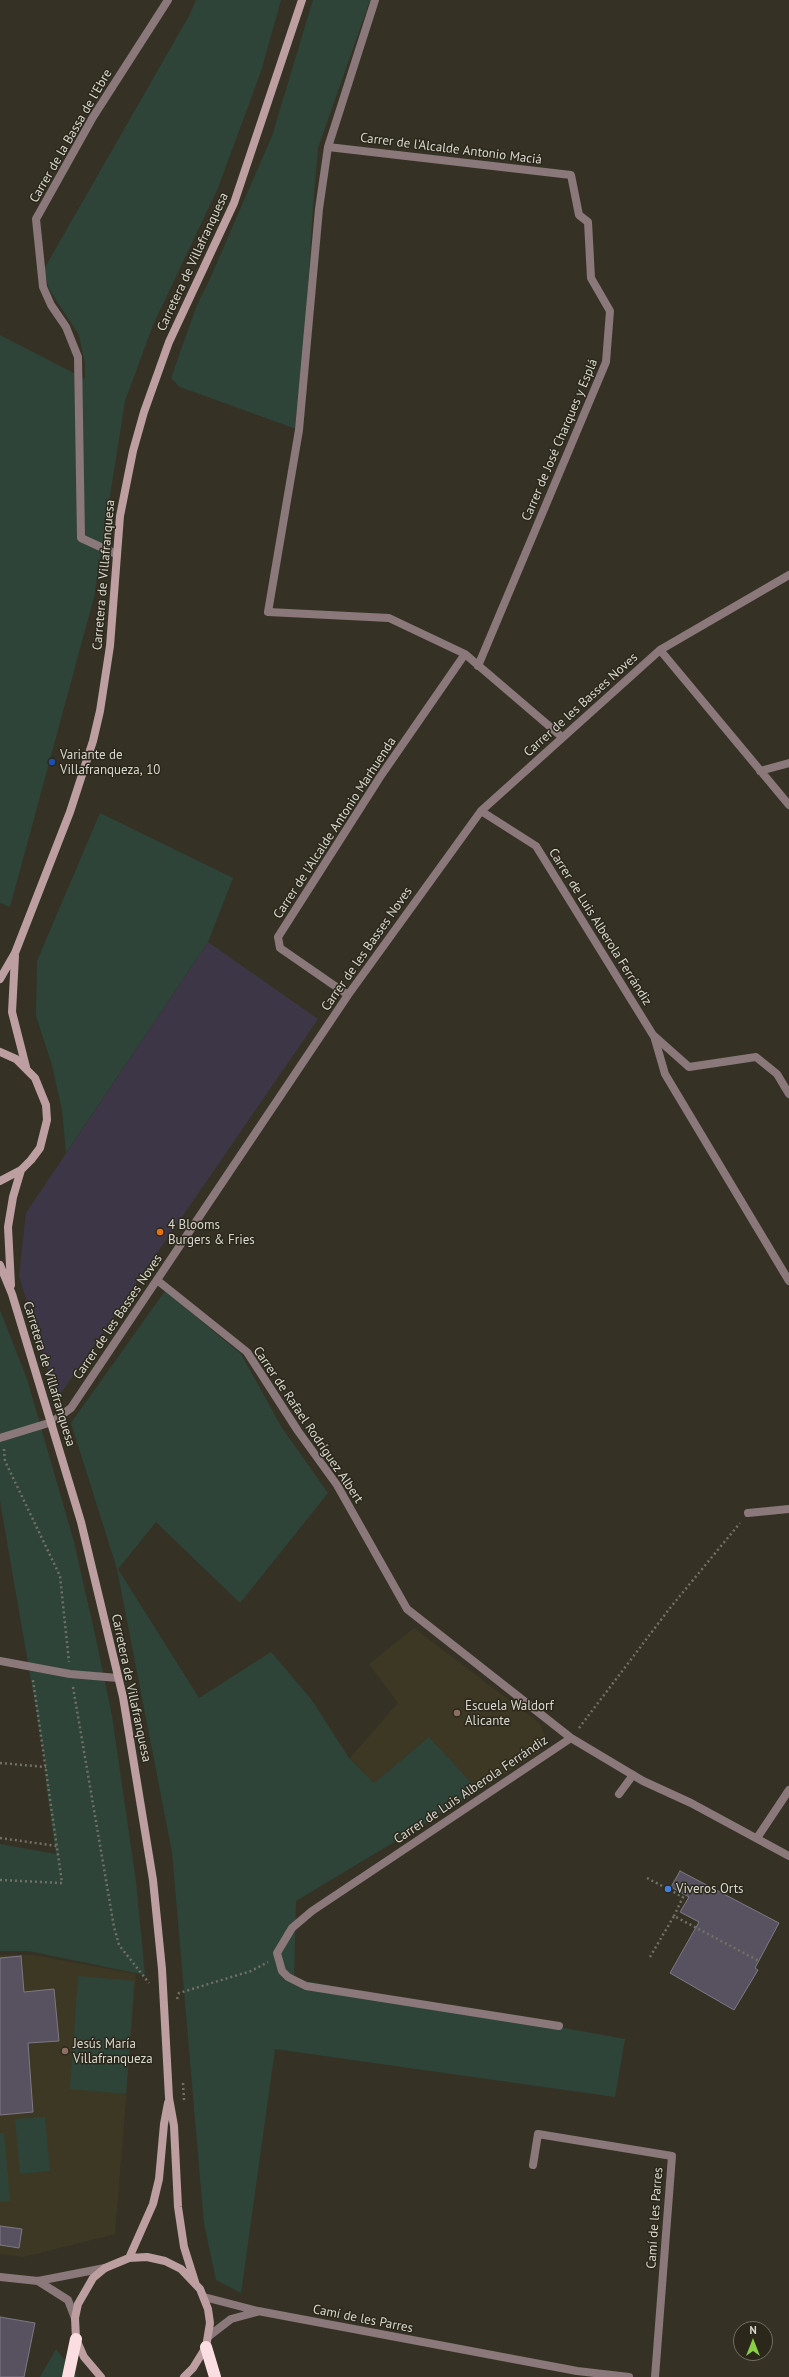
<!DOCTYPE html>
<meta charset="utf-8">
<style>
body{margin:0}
#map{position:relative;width:789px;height:2377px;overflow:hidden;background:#353225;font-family:"PT Sans",sans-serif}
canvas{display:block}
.north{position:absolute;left:733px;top:2321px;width:40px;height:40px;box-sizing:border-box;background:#2b281b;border:1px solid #716e63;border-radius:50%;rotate:0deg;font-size:11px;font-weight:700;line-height:16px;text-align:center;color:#d9d7cf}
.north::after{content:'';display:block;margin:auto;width:14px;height:18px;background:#8bce46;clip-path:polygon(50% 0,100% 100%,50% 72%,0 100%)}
</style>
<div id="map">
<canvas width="789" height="2377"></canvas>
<div class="north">N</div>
</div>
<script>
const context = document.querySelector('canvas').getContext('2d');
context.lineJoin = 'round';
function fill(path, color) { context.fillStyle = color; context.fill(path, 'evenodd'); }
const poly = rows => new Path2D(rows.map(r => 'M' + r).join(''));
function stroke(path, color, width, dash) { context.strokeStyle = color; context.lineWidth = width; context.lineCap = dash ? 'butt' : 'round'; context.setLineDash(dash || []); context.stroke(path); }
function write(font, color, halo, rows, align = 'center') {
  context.font = font + ' "PT Sans",sans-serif'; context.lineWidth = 3; context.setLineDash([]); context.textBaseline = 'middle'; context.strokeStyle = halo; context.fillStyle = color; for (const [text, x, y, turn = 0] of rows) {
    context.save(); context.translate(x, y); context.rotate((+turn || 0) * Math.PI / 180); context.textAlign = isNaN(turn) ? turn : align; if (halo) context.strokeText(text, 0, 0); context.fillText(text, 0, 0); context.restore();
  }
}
const commercial = poly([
 [208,942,318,1019,57,1399,19,1276,26,1213]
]);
const built = poly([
 [414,1628,539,1723,546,1737,539,1752,479,1791,429,1737,374,1783,350,1758,398,1703,369,1664],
 [0,1955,33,1955,136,1974,115,2234,23,2257,0,2254]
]);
const green = poly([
 [196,0,281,0,261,71,218,188,153,325,125,401,94,597,10,907,0,903,0,335,85,379,85,364,79,335,49,289,44,269,189,16],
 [313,0,370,0,318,148,313,206,299,430,180,387,171,378,197,305,209,281,272,136],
 [100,813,233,878,208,942,66,1153,62,1110,52,1065,36,1016,37,961],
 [165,1291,241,1354,282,1428,328,1493,240,1603,156,1522,118,1569,199,1698,271,1652,311,1699,349,1758,374,1783,429,1737,479,1791,296,1901,294,1979,625,2039,615,2097,275,2049,241,2293,216,2280,204,2223,172,1852,117,1569,71,1423],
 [0,1310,27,1379,74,1542,96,1639,112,1716,136,1882,145,1975,29,1951,0,1951,0,1844,56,1854,46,1784,46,1767,0,1501],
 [78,1976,134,1981,126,2094,70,2089],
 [45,2117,50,2171,20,2174,15,2119],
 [0,2133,4,2133,10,2201,0,2202],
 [56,2349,78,2377,40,2377]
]);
const building = poly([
 [680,1871,779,1923,755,1968,758,1970,734,2010,670,1973,699,1922,680,1912,689,1897,671,1887,680,1871],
 [21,1956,24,1992,54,1989,59,2041,28,2043,33,2112,0,2115,0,1958,21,1956],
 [0,2226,22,2229,19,2248,0,2245,0,2226],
 [0,2317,35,2323,24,2377,0,2377,0,2317]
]);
const path = poly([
 [4,1449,5,1461,60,1576,69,1662],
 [73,1687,114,1927,119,1945,149,1983],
 [579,1728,670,1608,740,1523],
 [0,1763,46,1767],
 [0,1838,57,1846],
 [647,1878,683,1897,674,1916],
 [0,1880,62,1883,33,1680],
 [650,1957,674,1916,759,1961],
 [177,1999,179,1993,251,1971,268,1962],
 [183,2083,184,2100]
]);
const service = poly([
 [619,1794,633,1775]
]);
const minor = poly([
 [375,0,328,147,319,209,299,430,268,612,389,618,465,654,562,737],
 [328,147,571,175,579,215,588,222,591,278,610,311,606,362,478,666],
 [116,554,81,538,78,357,66,327,51,305,43,287,36,219,93,117,168,0],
 [660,650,789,805],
 [760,771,789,763],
 [481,811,536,846,653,1035,689,1067,756,1057,777,1074,789,1094],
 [348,995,280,948,278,937,380,777,465,654],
 [654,1036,665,1074,789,1281],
 [157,1280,247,1352,298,1431,337,1485,407,1609,571,1738,643,1781,691,1803,789,1856],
 [0,1438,52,1422,71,1408,348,995,481,811,660,650,789,575],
 [748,1513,789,1509],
 [0,1661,70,1674,118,1678],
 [757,1838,789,1790],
 [559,2026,306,1986,288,1977,282,1971,277,1953,292,1928,312,1911,571,1738],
 [533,2165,538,2134,672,2156,655,2377],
 [204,2297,258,2311,577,2371,629,2377],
 [209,2336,231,2319,257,2312]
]);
const tertiary = poly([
 [0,2277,38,2281,105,2268],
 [38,2281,68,2300,75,2318]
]);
const secondary = poly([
 [15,956,12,1012,26,1067],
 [0,979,15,953,70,812,93,741,100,711,110,646,120,516,133,451,144,412,169,342,234,203,302,0],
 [0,1052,16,1059,35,1078,46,1105,47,1120,40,1148,31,1160,21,1170,0,1181],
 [0,1265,12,1294,81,1522,123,1697,153,1880,162,1969,169,2098,174,2126,178,2207,184,2247,195,2282],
 [11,1285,8,1227,13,1197,21,1170],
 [129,2258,153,2204,159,2179,164,2124,168,2103],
 [101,2377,84,2357,76,2339,75,2318,78,2304,93,2278,105,2268,129,2258,147,2257,165,2261,181,2269,200,2289,208,2309,210,2323,206,2347,193,2368,184,2377]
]);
const motorway = poly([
 [206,2347,215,2377],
 [68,2377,76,2339]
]);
const markers = [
 [52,762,4,"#1a4fb4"],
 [160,1232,4,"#e8710a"],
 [457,1713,4,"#8d6e63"],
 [668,1889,4,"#3f7fe0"],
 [65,2051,4,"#8d6e63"]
];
const streetNames = [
 ["Carrer de la Bassa de l'Ebre",71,136,-60],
 ["Carrer de l'Alcalde Antonio Maciá",451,149,7],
 ["Carretera de Villafranquesa",193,262,-65],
 ["Carrer de José Charques y Esplá",560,440,-67],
 ["Carretera de Villafranquesa",104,575,-85],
 ["Carrer de les Basses Noves",581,705,-42],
 ["Carrer de l'Alcalde Antonio Marhuenda",335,828,-57],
 ["Carrer de Luis Alberola Ferrándiz",600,927,58],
 ["Carrer de les Basses Noves",367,949,-55],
 ["Carrer de les Basses Noves",118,1317,-56],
 ["Carretera de Villafranquesa",49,1374,73],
 ["Carrer de Rafael Rodríguez Albert",308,1425,56],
 ["Carretera de Villafranquesa",131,1688,78],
 ["Carrer de Luis Alberola Ferrándiz",471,1790,-34],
 ["Camí de les Parres",655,2218,-86],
 ["Camí de les Parres",363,2319,11]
];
const poiNames = [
 ["Variante de",60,755],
 ["Villafranqueza, 10",60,770],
 ["4 Blooms",168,1225],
 ["Burgers & Fries",168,1240],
 ["Escuela Waldorf",465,1706],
 ["Alicante",465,1721],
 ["Viveros Orts",676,1889],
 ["Jesús María",73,2044],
 ["Villafranqueza",73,2059]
];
fill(commercial, '#3d3646');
fill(built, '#3d3824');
fill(green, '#2e4439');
fill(building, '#585260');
stroke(building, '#7e7886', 1);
stroke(path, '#727065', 2.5, [2, 3]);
stroke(service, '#8b787a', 8);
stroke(minor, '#8b787a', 8);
stroke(tertiary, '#8b787a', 8);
stroke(secondary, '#bd9fa2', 8);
stroke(motorway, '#fbdee1', 12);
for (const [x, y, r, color] of markers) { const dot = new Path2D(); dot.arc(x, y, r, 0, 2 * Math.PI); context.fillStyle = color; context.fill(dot); stroke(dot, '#2b281b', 1.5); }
write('13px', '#d9d7cf', '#2b281b', streetNames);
write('13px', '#d9d7cf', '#2b281b', poiNames, 'left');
</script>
